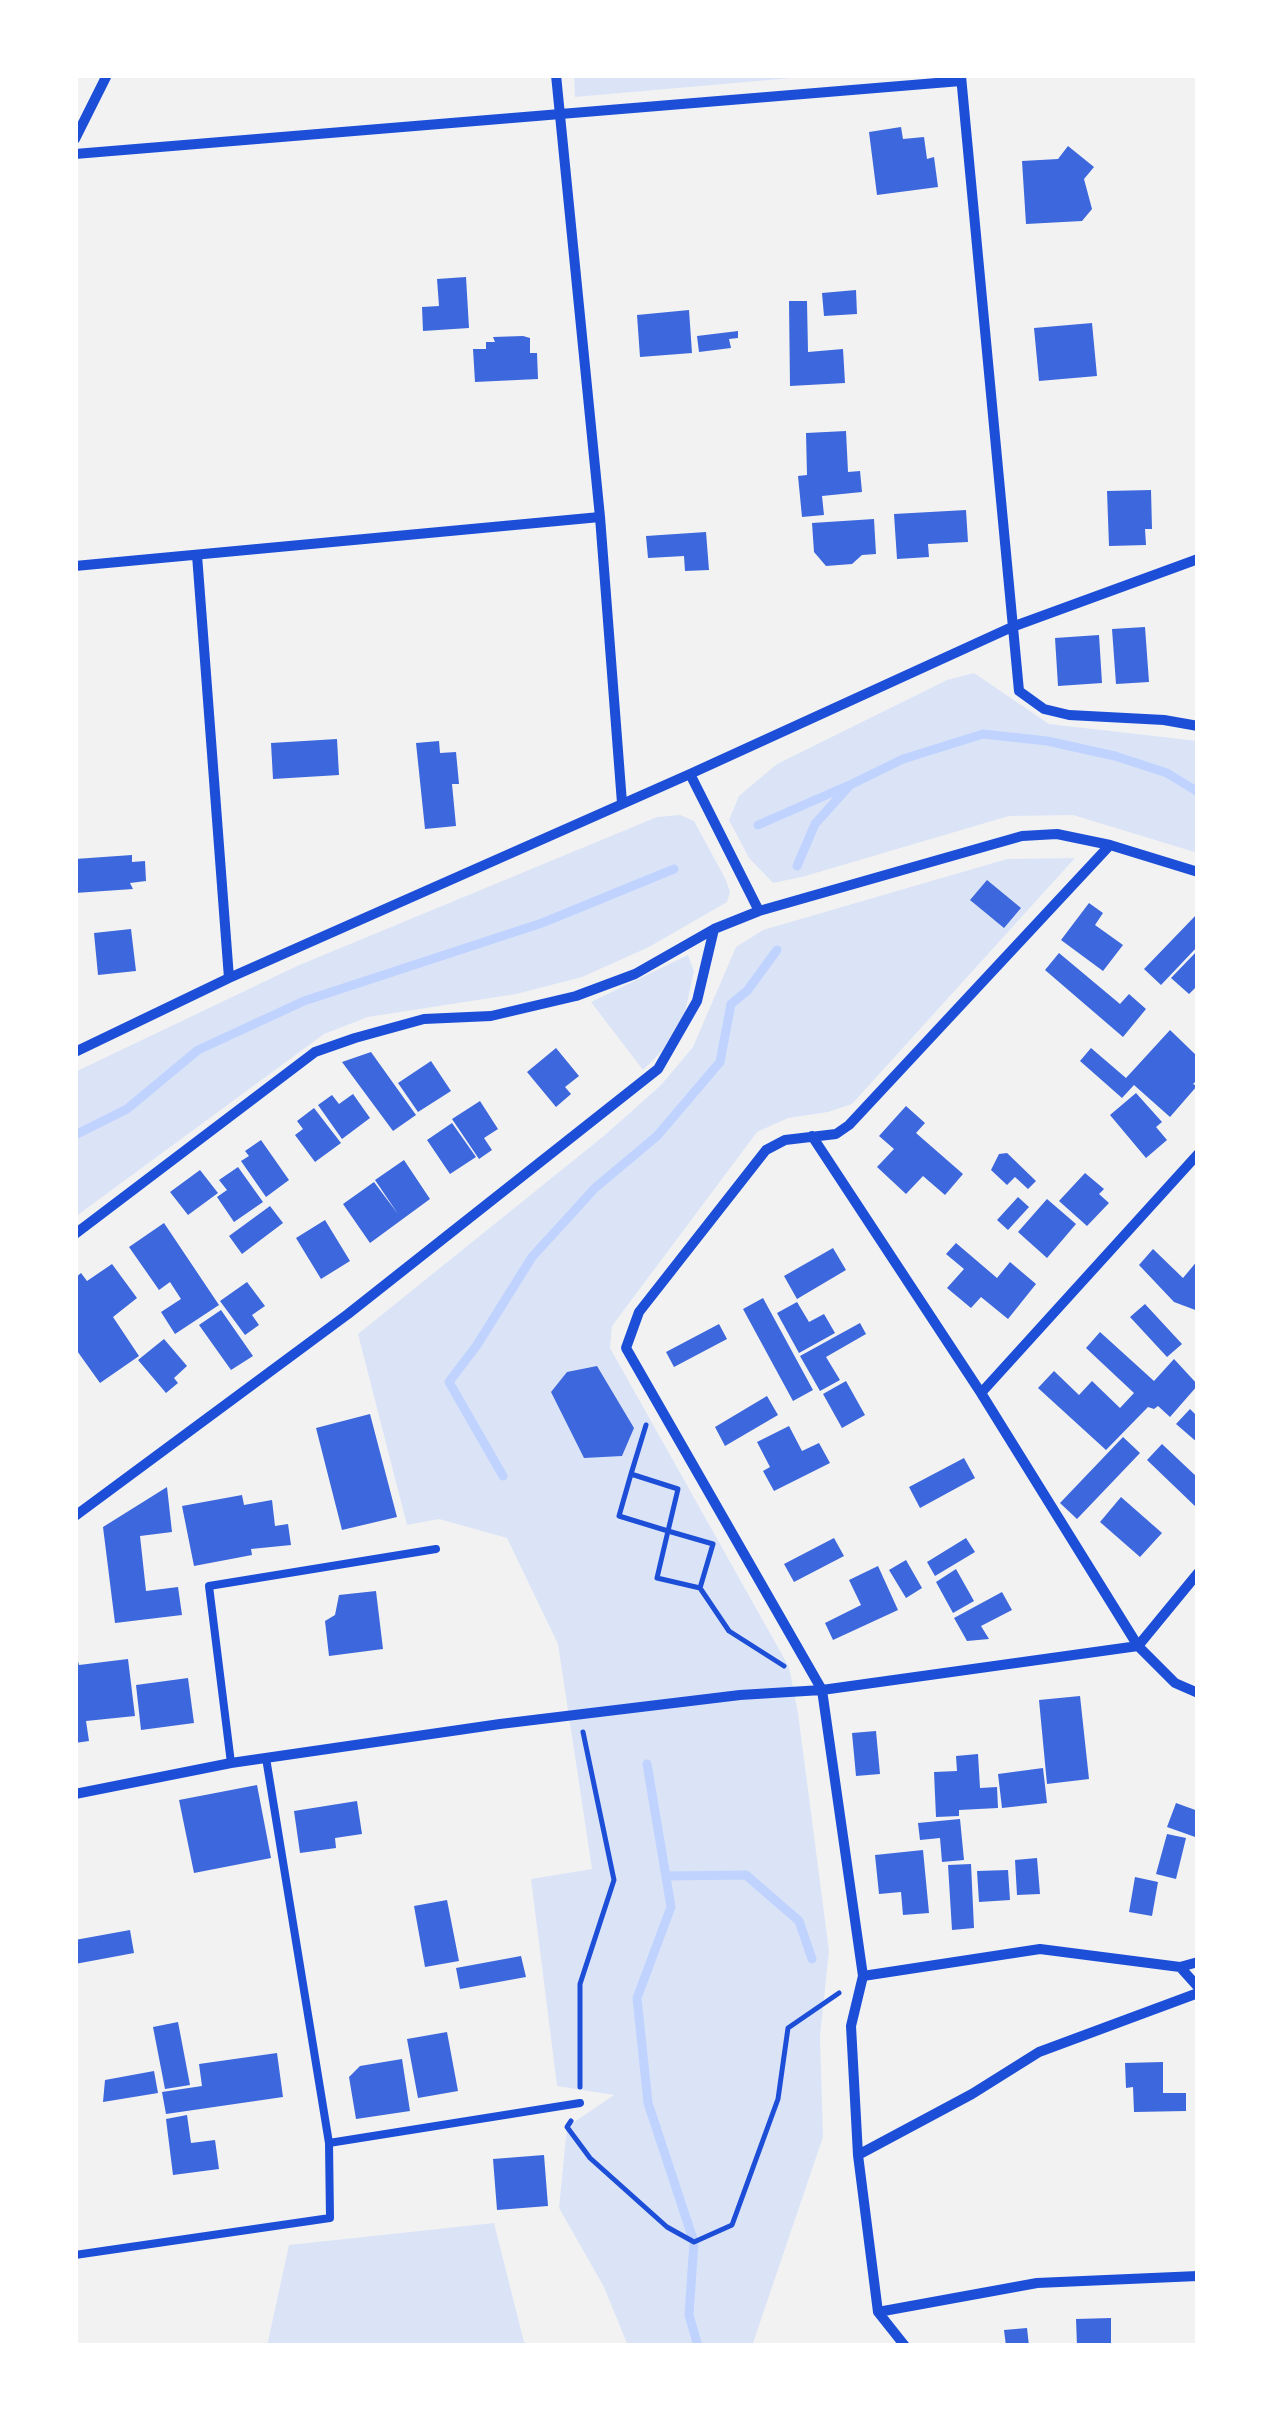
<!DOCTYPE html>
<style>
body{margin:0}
#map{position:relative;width:1273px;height:2421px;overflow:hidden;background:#f2f2f2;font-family:Merriweather,serif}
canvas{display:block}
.frame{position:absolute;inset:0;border:78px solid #fff;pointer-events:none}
</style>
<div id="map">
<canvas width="1273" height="2421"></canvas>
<div class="frame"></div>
</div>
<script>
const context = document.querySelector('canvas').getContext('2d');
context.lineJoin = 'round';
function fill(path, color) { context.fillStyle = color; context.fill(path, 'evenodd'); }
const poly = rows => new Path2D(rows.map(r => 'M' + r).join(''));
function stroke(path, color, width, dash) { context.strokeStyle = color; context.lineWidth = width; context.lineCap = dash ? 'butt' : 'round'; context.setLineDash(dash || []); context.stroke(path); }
const green = poly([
 [574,75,826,75,575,97],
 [974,673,1049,724,1198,741,1198,853,1073,815,1009,816,802,877,773,883,749,858,729,820,739,796,777,764,947,680],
 [680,815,694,821,726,880,730,892,727,902,649,947,582,977,516,994,368,1017,324,1034,75,1217,75,1072,297,966,657,817],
 [1075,858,852,1104,828,1112,788,1118,757,1132,612,1326,610,1348,789,1667,798,1713,829,1951,820,2036,823,2137,752,2346,628,2346,604,2287,559,2208,567,2127,614,2095,557,2086,531,1879,592,1869,558,1644,507,1538,439,1519,407,1525,358,1334,605,1135,661,1085,693,1047,736,947,763,930,1007,859],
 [688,955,694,971,685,1012,662,1051,643,1070,591,1002],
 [494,2223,524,2342,534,2346,267,2346,289,2245]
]);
const stream = poly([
 [758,825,847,786],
 [797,866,815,824,850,785,903,759,983,734,1047,741,1115,756,1167,773,1198,792],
 [75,1135,127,1109,198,1050,304,1001,542,923,674,869],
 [503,1476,449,1382,477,1345,532,1257,595,1188,657,1136,720,1062,731,1004,747,991,777,950],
 [647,1764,671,1907,637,1998,648,2103,694,2242,689,2315,698,2346],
 [666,1876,746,1875,799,1921,812,1959]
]);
const building = poly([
 [901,127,903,139,924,137,927,159,934,157,938,187,877,195,869,132],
 [1068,146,1094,167,1084,179,1092,209,1082,221,1026,224,1022,161,1058,159],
 [466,277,469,328,423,331,422,307,439,306,437,279],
 [856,290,857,314,824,316,822,293],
 [789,301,807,301,808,352,843,349,845,383,790,386],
 [689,310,692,353,640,357,637,315],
 [1092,323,1097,376,1039,381,1034,328],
 [738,331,738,338,729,339,731,348,699,352,697,336],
 [523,336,530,338,530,353,537,353,538,379,475,382,473,349,486,349,486,342,495,342,493,337],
 [846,431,848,472,860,471,862,492,822,496,824,515,802,517,798,476,807,475,806,433],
 [1151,490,1152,529,1145,529,1146,545,1109,546,1107,491],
 [966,510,968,542,928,544,929,557,897,559,894,514],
 [874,519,876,554,862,555,852,564,826,566,814,552,812,523],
 [706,532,709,570,685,571,684,556,648,558,646,536],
 [1145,627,1149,682,1116,684,1112,629],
 [1099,635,1102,683,1058,686,1055,638],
 [337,739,339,775,273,779,271,743],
 [439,741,440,753,456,752,459,784,452,784,456,826,425,829,416,743],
 [132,855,132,862,145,861,146,881,130,883,133,889,75,893,75,859],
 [987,880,1021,908,1004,928,970,900],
 [1089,903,1103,913,1095,925,1123,945,1103,971,1061,940],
 [1198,913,1198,946,1161,985,1144,969],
 [131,929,136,971,98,975,94,933],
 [1198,950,1198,985,1189,994,1171,978],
 [1059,953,1120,1004,1129,994,1146,1009,1123,1037,1045,970],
 [1170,1030,1198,1057,1198,1079,1193,1084,1197,1086,1170,1117,1134,1085,1122,1098,1080,1061,1091,1048,1126,1078],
 [556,1048,579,1076,565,1087,571,1094,556,1107,527,1072],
 [371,1052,416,1115,393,1131,342,1062],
 [431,1061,451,1091,418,1112,398,1083],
 [1136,1093,1162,1122,1156,1127,1167,1140,1146,1158,1110,1115],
 [353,1094,370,1118,342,1139,318,1105,332,1095,339,1104],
 [480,1101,498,1129,484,1138,492,1150,479,1159,452,1119],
 [906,1106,925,1123,916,1133,963,1174,945,1195,923,1176,906,1194,877,1167,894,1149,879,1136],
 [314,1108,341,1143,315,1162,295,1135,303,1129,297,1121],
 [452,1123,476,1157,450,1174,427,1140],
 [261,1140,289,1180,266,1197,241,1161,249,1156,245,1151],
 [1007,1153,1036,1181,1028,1189,1015,1177,1007,1185,991,1170,999,1154],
 [404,1160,430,1199,370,1243,343,1204,374,1182,398,1214,375,1180],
 [238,1167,263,1202,234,1222,217,1197,227,1190,219,1180],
 [200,1170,218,1193,188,1215,170,1192],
 [1085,1173,1104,1189,1099,1194,1109,1203,1087,1226,1059,1201],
 [1018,1197,1029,1207,1008,1230,997,1220],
 [1047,1199,1076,1224,1047,1258,1018,1232],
 [270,1206,283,1223,242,1254,229,1236],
 [325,1220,350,1261,321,1279,296,1238],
 [164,1223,219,1305,175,1334,161,1312,181,1299,170,1282,159,1290,129,1247],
 [956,1243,997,1278,1010,1262,1036,1284,1008,1319,981,1297,971,1308,947,1288,964,1269,946,1254],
 [833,1248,846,1270,797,1299,784,1276],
 [1153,1249,1183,1278,1198,1260,1198,1311,1174,1302,1139,1265],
 [112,1264,137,1298,113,1317,139,1356,100,1383,75,1348,75,1278,81,1273,87,1281],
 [247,1282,265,1306,252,1315,259,1325,245,1335,220,1301],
 [763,1298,813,1390,793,1401,743,1309],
 [797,1302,809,1322,824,1314,835,1333,799,1353,777,1313],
 [1145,1304,1182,1344,1167,1357,1130,1317],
 [221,1310,253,1356,231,1370,199,1325],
 [860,1323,866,1334,826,1357,840,1380,820,1391,800,1356],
 [719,1324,727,1339,674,1367,666,1352],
 [1100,1332,1154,1381,1174,1359,1198,1385,1170,1417,1158,1406,1154,1409,1148,1407,1106,1450,1038,1388,1054,1371,1079,1395,1092,1381,1120,1408,1134,1393,1086,1348],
 [164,1339,187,1366,174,1378,178,1383,166,1393,138,1360],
 [597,1366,634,1428,622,1456,584,1458,551,1392,567,1372],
 [846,1381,865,1415,842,1428,823,1394],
 [767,1396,778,1415,725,1446,715,1427],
 [1190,1409,1198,1417,1198,1443,1176,1424],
 [370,1414,397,1517,342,1530,316,1428],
 [789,1426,802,1451,819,1443,830,1463,774,1491,763,1471,770,1467,757,1442],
 [1123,1437,1140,1453,1077,1519,1060,1503],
 [1162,1444,1198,1478,1198,1509,1147,1460],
 [964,1458,975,1478,920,1508,909,1487],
 [167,1487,172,1532,140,1536,146,1591,178,1587,182,1615,115,1623,103,1527],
 [242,1495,244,1505,272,1500,275,1526,288,1524,291,1545,251,1549,252,1555,194,1566,182,1506],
 [1121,1497,1162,1533,1140,1557,1100,1522],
 [834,1538,844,1556,794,1582,784,1564],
 [966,1538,975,1552,935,1576,927,1562],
 [906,1560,922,1588,906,1598,889,1570],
 [878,1566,898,1610,833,1640,825,1623,861,1605,849,1580],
 [956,1569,974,1601,953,1613,936,1582],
 [376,1591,383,1649,329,1656,325,1621,335,1615,339,1595],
 [1002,1592,1012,1610,981,1626,989,1639,967,1641,954,1618],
 [75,1651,79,1665,128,1659,135,1716,86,1721,89,1741,75,1743],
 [188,1678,194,1723,141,1730,136,1685],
 [1080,1696,1089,1779,1047,1784,1039,1700],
 [876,1731,880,1774,856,1776,852,1733],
 [978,1754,980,1788,997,1787,998,1808,959,1810,959,1816,936,1817,934,1772,957,1771,956,1756],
 [1043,1768,1047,1803,1002,1808,998,1774],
 [257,1785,271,1858,194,1873,179,1800],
 [357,1801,362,1834,335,1838,336,1848,300,1853,294,1811],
 [1176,1803,1198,1811,1198,1838,1167,1827],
 [960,1819,964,1860,942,1862,940,1838,920,1840,918,1823],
 [1167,1834,1186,1838,1176,1879,1156,1874],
 [923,1850,929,1913,903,1915,901,1892,879,1894,875,1855],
 [1037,1858,1040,1894,1017,1895,1015,1860],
 [971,1864,974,1928,952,1930,948,1865],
 [1008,1870,1010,1900,979,1902,977,1871],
 [1135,1877,1158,1882,1152,1916,1129,1912],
 [447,1900,459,1961,425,1967,414,1906],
 [130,1930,134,1953,75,1964,75,1940],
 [521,1956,526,1977,460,1989,456,1968],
 [178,2022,190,2085,165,2089,153,2027],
 [447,2032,458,2091,418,2098,407,2039],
 [277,2053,283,2097,166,2114,162,2092,202,2086,199,2064],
 [402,2059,410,2111,356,2119,349,2077,360,2066],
 [1163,2062,1163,2093,1186,2093,1186,2111,1134,2112,1133,2087,1126,2088,1125,2063],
 [154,2071,158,2093,103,2102,105,2080],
 [187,2115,191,2143,215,2140,219,2169,173,2175,166,2119],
 [544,2155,548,2206,497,2210,493,2159],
 [1111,2318,1111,2346,1077,2346,1076,2319],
 [1027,2328,1029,2346,1006,2346,1004,2330]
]);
const path = poly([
 [631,1474,678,1489,668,1531,657,1578,700,1588,713,1544,668,1531,619,1516,631,1474,646,1425],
 [700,1588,729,1631,784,1666],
 [580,2087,580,1984,614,1880,583,1732],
 [571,2121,567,2127,590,2158,667,2227,694,2242,732,2225,778,2099,788,2028,839,1993]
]);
const service = poly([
 [231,1763,209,1586,436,1549],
 [329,2143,580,2103],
 [75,2255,330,2218,329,2143,266,1758]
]);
const minor = poly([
 [556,75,600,517,622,803],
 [961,76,1019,691,1044,709,1069,715,1164,720,1198,726],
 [75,139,107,75],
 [75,154,961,81],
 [197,555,229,978],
 [75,566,600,517],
 [690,774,759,911],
 [75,1052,229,978,690,774,1012,627,1198,559],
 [812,1136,981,1393,1138,1646,1175,1683,1198,1693],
 [75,1234,315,1052,355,1038,424,1019,491,1016,576,996,635,974,714,929,759,911,1022,836,1057,834,1110,845,1198,872],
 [981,1393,1198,1154],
 [75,1516,348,1314,658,1069,697,1001,714,929],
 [75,1794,231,1763,500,1724,740,1695,822,1690,1138,1646,1198,1573],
 [1180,1967,1198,1987],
 [863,1976,1040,1949,1180,1967,1198,1962],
 [858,2155,972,2094,1039,2052,1198,1993],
 [878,2312,1037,2283,1198,2276],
 [905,2346,878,2312,858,2155,851,2026,863,1976,822,1690,626,1348,639,1312,766,1150,785,1140,836,1134,849,1125,1110,845]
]);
fill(green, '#dbe4f7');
stroke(stream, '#bfd3fe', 9);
fill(building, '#3d67dc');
stroke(path, '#1d4ed8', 5);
stroke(service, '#1d4ed8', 8);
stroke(minor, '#1d4ed8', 10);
</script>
